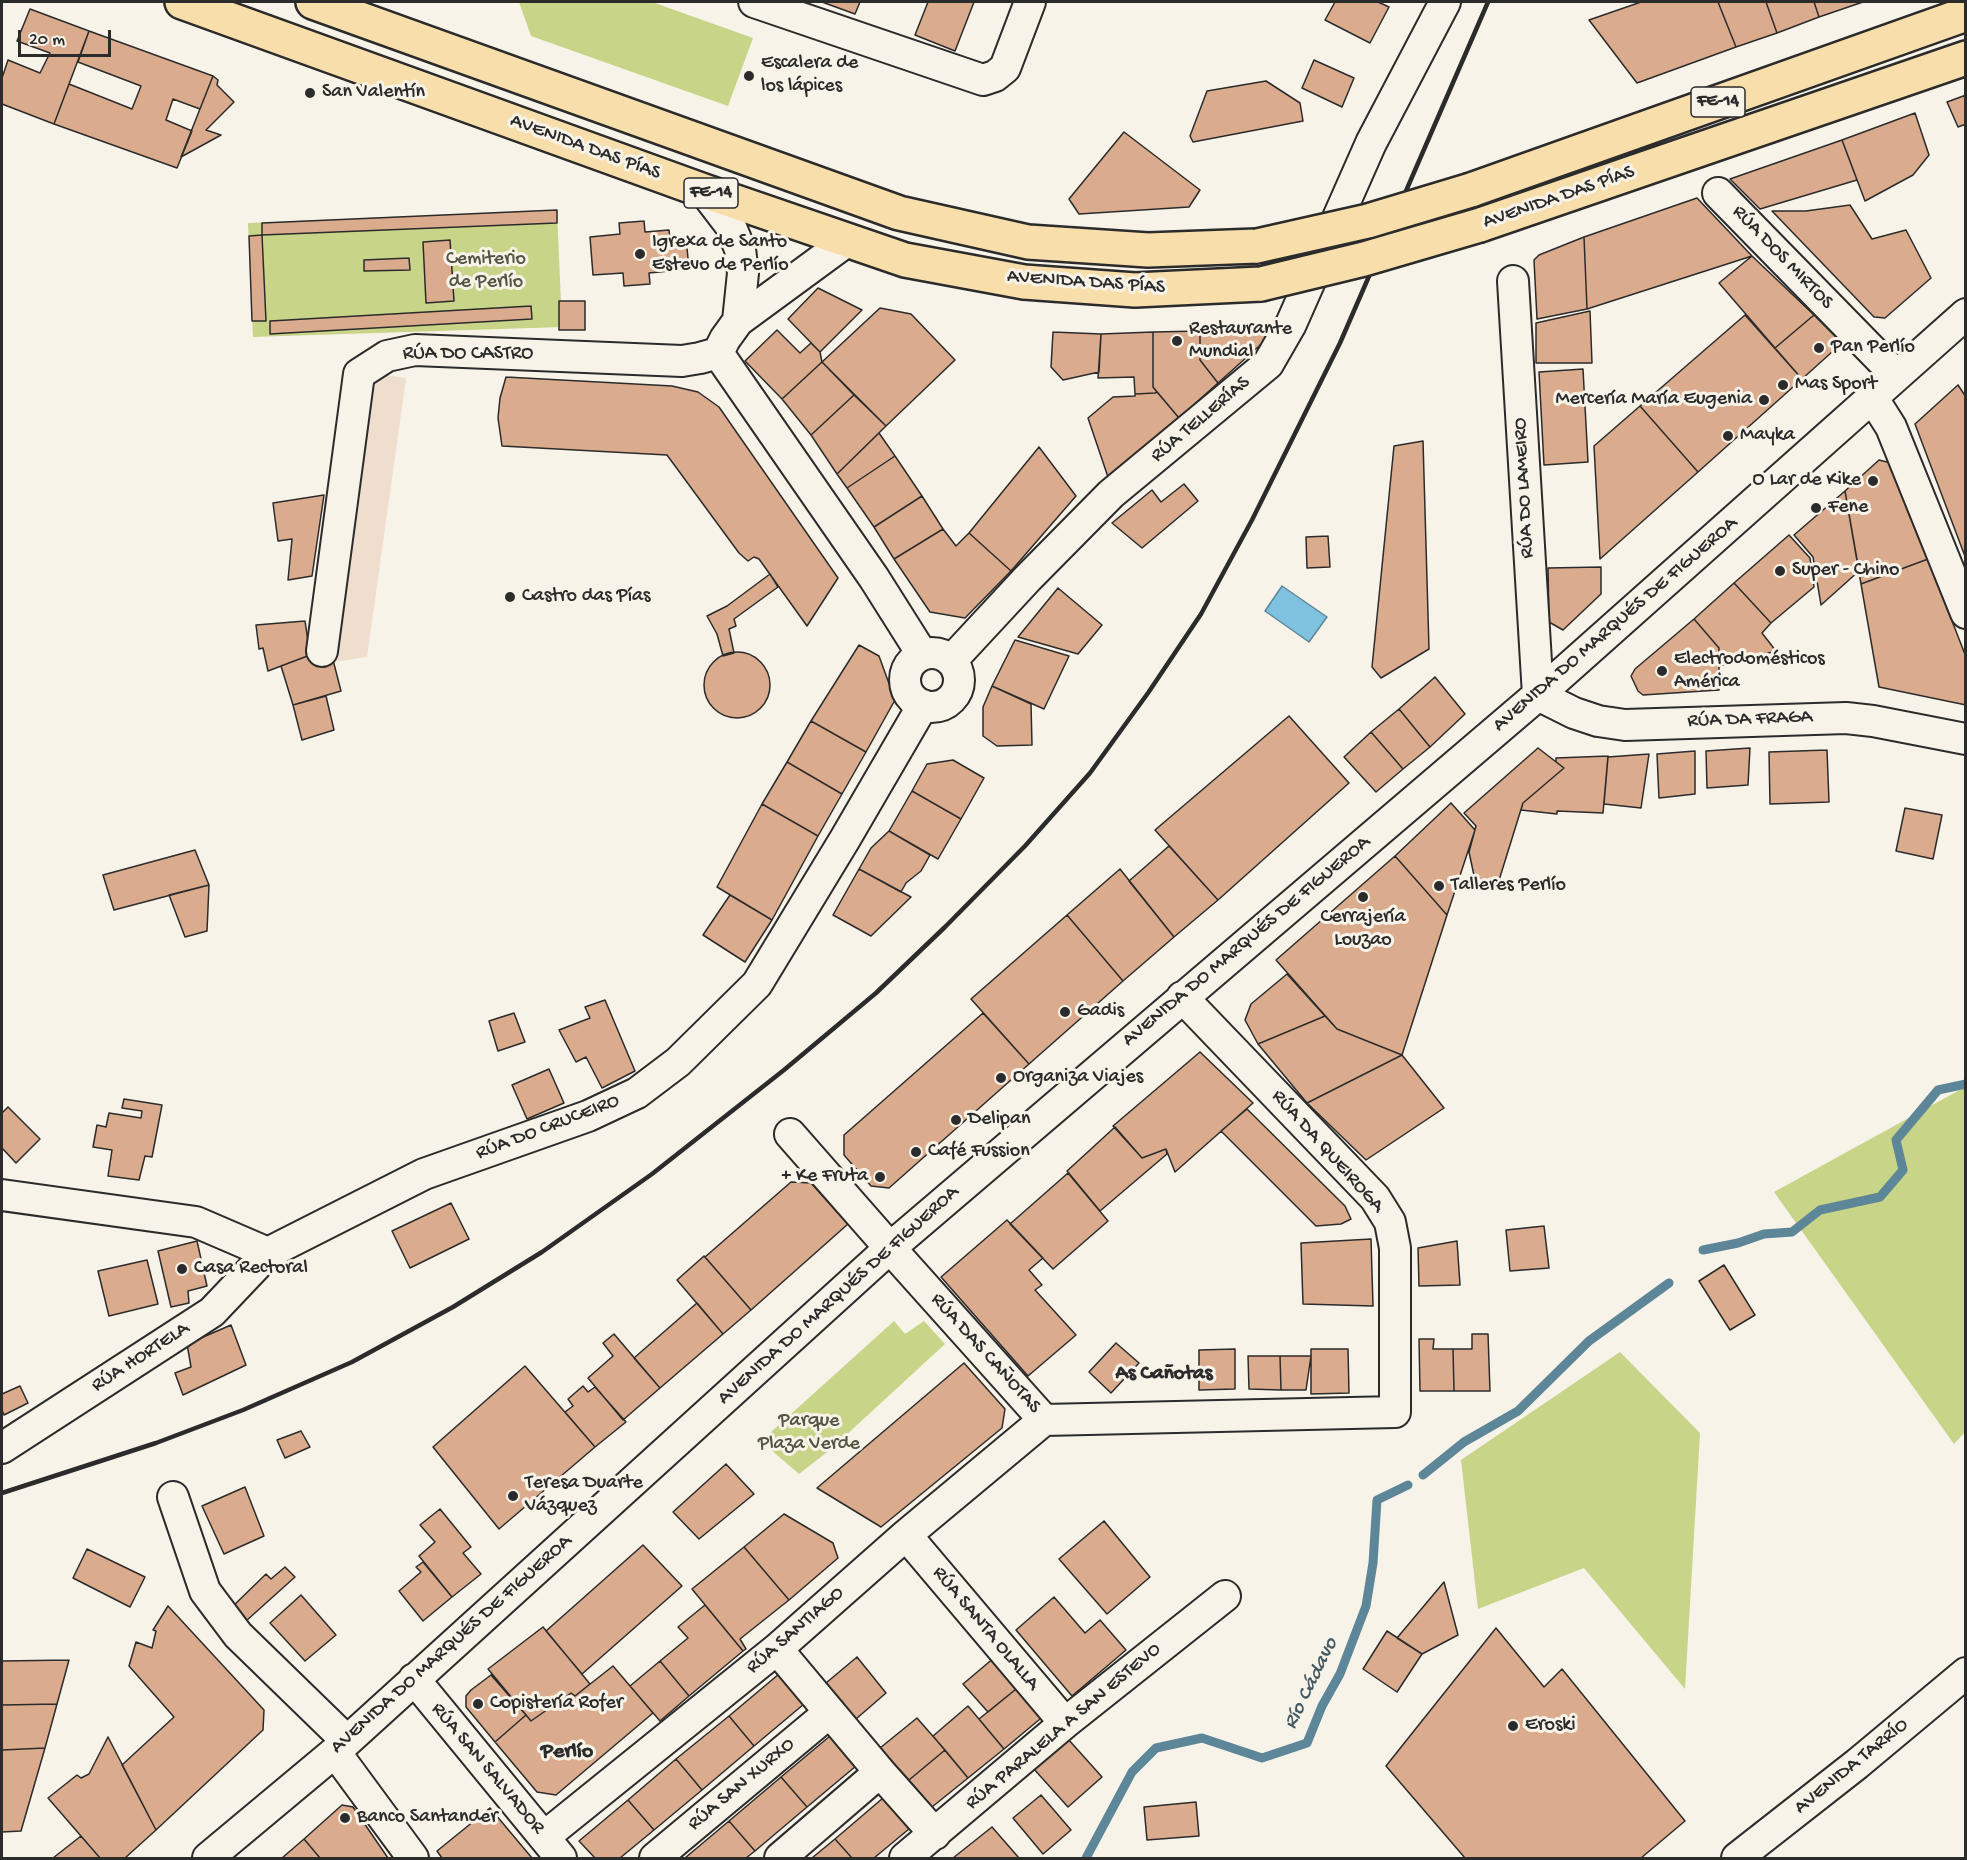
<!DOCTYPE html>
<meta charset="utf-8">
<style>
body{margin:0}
#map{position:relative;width:1967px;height:1860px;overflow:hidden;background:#f7f3e8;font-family:"Gochi Hand",sans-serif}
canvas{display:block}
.frame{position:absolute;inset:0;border:3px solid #2b2b2b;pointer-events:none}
.scale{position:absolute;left:18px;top:30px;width:93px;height:27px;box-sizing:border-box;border:3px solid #2b2b2b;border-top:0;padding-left:8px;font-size:18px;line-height:21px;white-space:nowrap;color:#2b2b2b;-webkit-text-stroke:4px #f7f3e8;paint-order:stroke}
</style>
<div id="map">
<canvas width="1967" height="1860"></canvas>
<div class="frame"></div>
<div class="scale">20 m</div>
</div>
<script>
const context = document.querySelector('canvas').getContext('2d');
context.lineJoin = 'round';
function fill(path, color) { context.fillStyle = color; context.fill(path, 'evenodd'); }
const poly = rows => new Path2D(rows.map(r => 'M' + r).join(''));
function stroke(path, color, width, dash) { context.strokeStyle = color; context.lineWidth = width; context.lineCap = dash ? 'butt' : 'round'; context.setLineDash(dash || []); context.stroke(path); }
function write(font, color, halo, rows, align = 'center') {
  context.font = font + ' "Gochi Hand",sans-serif'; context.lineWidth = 6; context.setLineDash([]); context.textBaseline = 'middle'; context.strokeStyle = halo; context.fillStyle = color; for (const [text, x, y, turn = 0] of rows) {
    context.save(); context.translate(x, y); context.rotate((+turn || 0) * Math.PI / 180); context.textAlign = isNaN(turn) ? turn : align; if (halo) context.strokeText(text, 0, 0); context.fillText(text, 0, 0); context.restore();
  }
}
const built = poly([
 [376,374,406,378,367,657,335,662]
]);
const green = poly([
 [519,2,652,2,753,38,728,106,531,36],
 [557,210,562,327,253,337,248,223],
 [1965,1087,1966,1431,1954,1444,1774,1192],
 [894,1321,905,1334,924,1321,945,1344,831,1449,799,1474,761,1441],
 [1620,1352,1700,1433,1685,1689,1584,1568,1478,1609,1461,1460]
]);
const water = poly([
 [1282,586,1327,617,1309,642,1265,611,1282,586]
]);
const stream = poly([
 [1703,1250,1738,1243,1764,1234,1792,1232,1820,1210,1880,1197,1903,1170,1896,1140,1938,1090,1966,1084],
 [1423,1475,1464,1442,1518,1411,1589,1341,1669,1283],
 [1086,1858,1132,1772,1156,1748,1202,1738,1262,1758,1307,1743,1322,1706,1340,1674,1366,1606,1373,1563,1377,1500,1408,1485]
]);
const building = poly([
 [822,2,860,2,855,14,822,2],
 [928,2,974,2,955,51,915,35,928,2],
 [1335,2,1378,2,1389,7,1370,43,1325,20,1335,2],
 [1641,2,1718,2,1736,47,1637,83,1589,20,1641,2],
 [1718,2,1766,2,1777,33,1736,47,1718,2],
 [1766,2,1814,2,1819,17,1777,33,1766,2],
 [1814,2,1863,2,1819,17,1814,2],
 [30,9,89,31,54,124,2,104,2,78,8,60,40,73,50,53,17,41,30,9],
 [89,31,213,76,200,109,173,99,166,120,192,131,177,168,54,124,69,84,132,109,141,86,78,62,89,31],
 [1314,60,1354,78,1342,107,1302,88,1314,60],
 [213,76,218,80,217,85,234,102,206,130,221,135,181,157,213,76],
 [1266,81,1300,103,1303,121,1193,142,1190,136,1207,91,1266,81],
 [1966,95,1966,124,1958,127,1947,102,1966,95],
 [1915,113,1929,155,1913,175,1865,201,1842,140,1915,113],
 [1124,132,1200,190,1189,207,1079,214,1069,199,1124,132],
 [1842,140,1857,180,1760,209,1730,179,1842,140],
 [1697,198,1752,256,1587,309,1584,237,1697,198],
 [1850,205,1872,239,1906,230,1931,278,1885,318,1874,317,1772,211,1806,211,1850,205],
 [557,210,557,223,262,235,262,223,557,210],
 [644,221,645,232,669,230,670,238,686,237,689,269,649,273,650,284,624,286,623,273,593,275,590,237,620,234,619,223,644,221],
 [262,235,266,321,252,321,249,236,262,235],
 [1584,237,1587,309,1537,319,1534,260,1539,255,1584,237],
 [450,240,454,301,426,303,423,242,450,240],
 [1752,256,1814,315,1775,348,1719,283,1752,256],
 [409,258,410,270,364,271,364,260,409,258],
 [818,288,862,310,820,352,788,319,818,288],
 [559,301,585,301,585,330,559,330,559,301],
 [531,306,532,319,270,334,270,321,531,306],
 [880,308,911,314,955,360,886,426,822,362,880,308],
 [1590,311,1592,363,1536,363,1536,323,1590,311],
 [1745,315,1802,379,1698,472,1640,406,1745,315],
 [1814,315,1842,343,1802,379,1775,348,1814,315],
 [1261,324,1267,339,1218,383,1200,360,1200,331,1261,324],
 [777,330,800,353,811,343,820,352,822,362,782,399,745,361,777,330],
 [1200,331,1200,360,1218,383,1179,418,1153,387,1153,332,1200,331],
 [1053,332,1101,334,1099,372,1063,380,1051,367,1053,332],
 [1153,332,1153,387,1157,392,1155,393,1135,394,1134,377,1098,378,1101,334,1153,332],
 [822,362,854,395,811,435,782,399,822,362],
 [1583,369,1588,462,1544,465,1539,372,1583,369],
 [506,377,672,386,698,392,719,407,838,578,807,626,759,559,754,557,748,561,739,553,667,455,502,446,498,418,500,398,506,377],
 [1958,385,1966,397,1966,559,1915,424,1958,385],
 [1157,392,1179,418,1109,480,1088,418,1113,397,1135,396,1135,394,1155,393,1157,392],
 [854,395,886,426,837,474,811,435,854,395],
 [1640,406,1698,472,1600,559,1594,446,1640,406],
 [879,433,895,456,847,488,837,474,879,433],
 [1423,441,1429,649,1381,678,1372,667,1394,446,1423,441],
 [1039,447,1076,496,1011,571,969,533,1039,447],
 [895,456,922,496,874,527,847,488,895,456],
 [1879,460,1891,463,1928,559,1861,584,1845,491,1879,460],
 [1184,484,1198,501,1142,548,1112,523,1152,490,1161,502,1184,484],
 [1845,491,1859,571,1821,605,1813,557,1794,535,1845,491],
 [324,495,312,576,288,580,292,539,278,541,273,503,324,495],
 [922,496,943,529,894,559,874,527,922,496],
 [943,529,956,546,969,533,1011,571,965,618,930,612,894,559,943,529],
 [1789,535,1810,558,1814,587,1771,623,1734,583,1789,535],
 [1328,536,1330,567,1307,568,1306,537,1328,536],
 [1928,559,1966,657,1966,705,1879,687,1861,584,1928,559],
 [1601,567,1601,594,1563,630,1549,622,1548,568,1601,567],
 [770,574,778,587,734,619,736,626,729,629,734,653,723,656,717,634,707,616,727,606,770,574],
 [1734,583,1771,623,1762,633,1776,651,1719,666,1719,648,1694,619,1734,583],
 [1058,588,1102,625,1078,654,1018,637,1058,588],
 [1694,619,1719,648,1719,690,1643,695,1638,691,1631,676,1635,669,1694,619],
 [305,621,310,655,268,671,263,648,259,649,256,625,305,621],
 [1015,640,1069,656,1044,709,992,686,1015,640],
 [859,645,879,656,895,700,866,752,811,721,859,645],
 '704 685a33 33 0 1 1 66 0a33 33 0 1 1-66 0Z',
 [310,655,332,656,341,691,293,705,281,666,310,655],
 [1435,677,1465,714,1430,747,1399,709,1435,677],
 [992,686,1031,704,1032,745,997,746,983,736,983,707,992,686],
 [326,696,334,730,302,740,293,705,326,696],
 [1399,709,1430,747,1403,769,1371,732,1399,709],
 [1289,716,1349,783,1218,900,1155,830,1289,716],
 [811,721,866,752,842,794,787,762,811,721],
 [1371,732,1403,769,1376,792,1344,757,1371,732],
 [1538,748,1564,768,1523,803,1496,890,1475,880,1469,852,1476,826,1464,813,1538,748],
 [1750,748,1748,785,1707,788,1706,751,1750,748],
 [1827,750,1829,802,1770,804,1769,752,1827,750],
 [1695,751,1695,794,1659,798,1657,754,1695,751],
 [1649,754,1641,808,1604,804,1608,757,1649,754],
 [1608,756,1603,813,1557,811,1557,814,1521,810,1523,803,1564,768,1556,762,1556,758,1608,756],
 [953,760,984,778,961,819,912,791,927,764,953,760],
 [787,762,842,794,818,836,762,804,787,762],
 [912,791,961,819,938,859,889,831,912,791],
 [1451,803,1475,830,1447,915,1395,856,1451,803],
 [762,804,818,836,772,920,717,887,762,804],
 [1905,808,1942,815,1933,859,1896,851,1905,808],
 [889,831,930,855,921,871,906,883,901,892,859,869,871,848,889,831],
 [1169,846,1218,900,1174,937,1129,881,1169,846],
 [195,850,209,885,114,910,103,875,195,850],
 [1395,856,1447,915,1402,1055,1337,1029,1276,960,1395,856],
 [859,869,911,897,871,936,833,915,859,869],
 [1120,869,1174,937,1123,981,1067,915,1120,869],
 [209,885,207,931,185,937,169,895,209,885],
 [730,895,772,920,745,962,703,935,730,895],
 [1067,915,1123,981,1029,1064,971,999,1067,915],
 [1287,974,1325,1016,1258,1044,1245,1020,1251,1004,1287,974],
 [605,1000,635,1071,602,1088,586,1057,576,1062,559,1030,590,1018,585,1007,605,1000],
 [514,1013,525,1042,498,1051,489,1021,514,1013],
 [983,1013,1029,1064,889,1188,871,1186,844,1155,844,1135,983,1013],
 [1325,1016,1337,1029,1402,1055,1307,1103,1258,1044,1325,1016],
 [1200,1052,1253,1103,1175,1172,1166,1149,1142,1158,1113,1126,1200,1052],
 [1402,1055,1444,1108,1366,1160,1307,1103,1402,1055],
 [549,1069,564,1103,527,1119,512,1085,549,1069],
 [124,1099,162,1105,152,1157,145,1156,139,1180,108,1176,112,1150,93,1147,97,1125,106,1127,109,1113,141,1118,142,1111,122,1108,124,1099],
 [8,1107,40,1139,16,1163,2,1148,2,1113,8,1107],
 [1247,1109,1345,1206,1351,1219,1341,1224,1316,1226,1221,1131,1247,1109],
 [1115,1127,1142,1158,1166,1149,1167,1154,1100,1211,1067,1171,1115,1127],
 [1068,1173,1108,1221,1053,1269,1010,1224,1068,1173],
 [791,1182,811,1183,848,1224,751,1310,705,1257,791,1182],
 [451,1203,469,1239,410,1268,392,1231,451,1203],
 [1007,1220,1043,1258,1029,1270,1042,1285,1035,1290,1076,1335,1028,1376,941,1277,1007,1220],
 [1544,1226,1549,1268,1510,1271,1506,1230,1544,1226],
 [1371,1239,1373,1306,1303,1304,1301,1243,1371,1239],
 [197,1241,207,1286,188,1291,189,1303,171,1307,158,1251,197,1241],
 [1457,1241,1460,1285,1419,1286,1418,1248,1457,1241],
 [704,1256,751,1310,723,1334,677,1280,704,1256],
 [147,1260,158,1304,109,1316,98,1271,147,1260],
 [1724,1265,1755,1315,1730,1330,1699,1281,1724,1265],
 [697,1303,723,1334,660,1388,634,1358,697,1303],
 [231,1325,246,1365,183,1395,175,1373,191,1367,187,1344,231,1325],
 [614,1334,660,1388,623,1420,588,1378,613,1356,603,1343,614,1334],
 [1472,1334,1488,1334,1490,1391,1454,1391,1453,1349,1472,1349,1472,1334],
 [1419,1339,1434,1339,1433,1349,1453,1349,1454,1391,1420,1391,1419,1339],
 [1116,1343,1139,1363,1111,1393,1089,1372,1116,1343],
 [1235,1349,1235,1389,1199,1390,1199,1350,1235,1349],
 [1311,1349,1348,1349,1349,1393,1311,1394,1311,1349],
 [1248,1356,1280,1356,1281,1390,1249,1389,1248,1356],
 [1280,1356,1311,1356,1306,1390,1281,1390,1280,1356],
 [964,1363,1005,1409,1002,1428,881,1527,817,1488,964,1363],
 [525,1366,595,1447,499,1529,433,1447,525,1366],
 [20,1386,28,1403,4,1415,2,1410,2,1394,20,1386],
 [583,1386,588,1392,595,1387,626,1422,595,1447,565,1412,573,1406,568,1399,583,1386],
 [301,1431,310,1447,285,1458,277,1440,301,1431],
 [726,1464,754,1494,699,1539,673,1512,726,1464],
 [245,1487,264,1536,224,1554,202,1506,245,1487],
 [440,1509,471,1547,463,1553,481,1574,452,1597,419,1556,435,1542,420,1525,440,1509],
 [784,1514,833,1543,838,1558,789,1600,744,1547,784,1514],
 [1104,1521,1150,1577,1107,1614,1059,1559,1104,1521],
 [643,1545,682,1586,582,1674,546,1631,643,1545],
 [744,1547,789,1600,740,1639,746,1649,743,1651,692,1589,744,1547],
 [87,1549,145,1577,130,1607,73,1578,87,1549],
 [423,1562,452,1597,423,1621,399,1591,421,1572,416,1567,423,1562],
 [285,1567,295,1577,246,1621,231,1608,266,1574,271,1579,285,1567],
 [1444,1582,1458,1635,1422,1654,1397,1638,1444,1582],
 [301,1595,336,1635,305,1661,270,1623,301,1595],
 [1054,1597,1085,1633,1100,1620,1126,1650,1072,1696,1016,1630,1054,1597],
 [705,1605,743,1651,689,1696,660,1661,688,1638,678,1627,705,1605],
 [168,1606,264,1710,263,1730,156,1830,122,1765,174,1717,129,1666,136,1642,152,1648,156,1631,153,1630,168,1606],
 [543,1627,590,1684,575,1696,571,1693,531,1721,488,1669,543,1627],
 [1496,1628,1544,1687,1562,1669,1685,1821,1641,1858,1465,1858,1386,1766,1496,1628],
 [1387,1631,1422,1654,1397,1692,1363,1669,1387,1631],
 [857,1657,886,1693,856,1719,826,1683,857,1657],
 [995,1657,1021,1685,988,1712,963,1684,995,1657],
 [69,1660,57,1704,2,1705,2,1661,69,1660],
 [660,1661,689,1696,660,1721,630,1686,660,1661],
 [613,1666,653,1713,556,1795,537,1792,495,1742,526,1715,531,1721,571,1693,575,1696,613,1666],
 [779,1674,804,1704,754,1746,729,1716,779,1674],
 [491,1675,526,1715,495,1742,466,1707,466,1696,471,1690,491,1675],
 [1021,1685,1046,1714,1004,1749,979,1719,1021,1685],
 [57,1704,45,1748,2,1750,2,1705,57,1704],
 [968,1706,1004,1749,968,1778,933,1736,968,1706],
 [729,1716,754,1746,702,1790,676,1759,729,1716],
 [917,1718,945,1750,909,1780,880,1748,917,1718],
 [830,1736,856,1766,807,1807,781,1777,830,1736],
 [108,1737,156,1830,125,1858,100,1858,48,1798,77,1775,81,1778,89,1774,108,1737],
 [1068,1739,1102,1777,1068,1807,1033,1768,1068,1739],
 [45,1748,21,1831,2,1832,2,1750,45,1748],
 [945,1750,968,1778,932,1807,909,1780,945,1750],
 [676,1759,702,1790,654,1830,628,1800,676,1759],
 [781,1777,807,1807,755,1851,729,1821,781,1777],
 [1041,1795,1071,1830,1043,1854,1013,1818,1041,1795],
 [883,1798,909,1829,874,1858,852,1858,835,1839,883,1798],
 [628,1800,654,1830,620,1858,595,1858,579,1841,628,1800],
 [1196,1802,1199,1836,1147,1840,1144,1807,1196,1802],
 [342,1805,353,1807,388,1858,320,1858,304,1839,342,1805],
 [490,1808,532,1858,442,1858,437,1851,490,1808],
 [729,1821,755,1851,746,1858,685,1858,729,1821],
 [992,1827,1019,1858,953,1858,992,1827],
 [81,1836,100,1858,53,1858,81,1836],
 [304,1839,320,1858,282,1858,304,1839],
 [835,1839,852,1858,812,1858,835,1839]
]);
const minor = poly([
 [754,2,983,80,995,76,1005,68,1030,2],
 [704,191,730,225,740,249,743,273,738,321],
 [1718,193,1896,375],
 [1513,281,1538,695],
 [718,353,874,578,922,654],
 [1872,397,1891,427,1966,613],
 [322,651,359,374,387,356,415,350,682,361,700,358,718,353,725,339,738,321,847,241],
 '905 680a27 27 0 1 1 54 0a27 27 0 1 1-54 0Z',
 [951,661,1028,578,1111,494,1268,364,1291,324,1371,143,1445,2],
 [1538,695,1574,713,1598,721,1625,725,1846,718,1873,721,1966,739],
 [790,1134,890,1248,1044,1420,1395,1412,1395,1248,1390,1222,1375,1198,1182,997],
 [2,1195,196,1222,268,1253],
 [2,1448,212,1312,268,1253,424,1174,588,1116,637,1093,678,1062,757,984,845,839,923,705],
 [173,1497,205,1591,238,1635,347,1741],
 [906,1535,1065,1723],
 [777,1649,880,1772,935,1834],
 [414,1679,561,1858],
 [335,1752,413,1858],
 [544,1837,777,1649,906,1535,1044,1420],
 [208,1858,335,1752,890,1248,1538,695,1966,314],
 [655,1858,830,1712],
 [780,1858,880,1772],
 [905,1858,1065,1723,1225,1596],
 [1737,1858,1857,1764,1966,1673]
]);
const highway = poly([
 [182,2,704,191,905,260,1024,282,1135,290,1261,284],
 [313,2,899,213,1028,242,1148,250,1257,246],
 [1471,190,1966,14],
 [1480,225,1966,58]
]);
const rail = poly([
 [2,1493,156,1443,243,1410,352,1362,453,1307,542,1252,652,1174,784,1070,876,993,945,927,1025,846,1090,773,1148,693,1201,614,1252,520,1340,343,1488,2]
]);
const highwayBridge = poly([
 [1257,246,1368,221,1471,190],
 [1261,284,1364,259,1480,225]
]);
const markers = [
 [749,76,6,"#2b2b2b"],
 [310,93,6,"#2b2b2b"],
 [640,254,6,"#2b2b2b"],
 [1177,341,6,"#2b2b2b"],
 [1819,348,6,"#2b2b2b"],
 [1783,385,6,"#2b2b2b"],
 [1764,400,6,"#2b2b2b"],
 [1728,436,6,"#2b2b2b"],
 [1873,481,6,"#2b2b2b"],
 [1816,508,6,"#2b2b2b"],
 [1780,571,6,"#2b2b2b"],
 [510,597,6,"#2b2b2b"],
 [1662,671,6,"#2b2b2b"],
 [1439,886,6,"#2b2b2b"],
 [1363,897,6,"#2b2b2b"],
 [1065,1012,6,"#2b2b2b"],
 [1001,1078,6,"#2b2b2b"],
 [956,1120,6,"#2b2b2b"],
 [916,1152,6,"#2b2b2b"],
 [880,1177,6,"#2b2b2b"],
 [182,1269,6,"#2b2b2b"],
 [513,1496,6,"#2b2b2b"],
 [478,1704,6,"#2b2b2b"],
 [1513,1726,6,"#2b2b2b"],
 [345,1818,6,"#2b2b2b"]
];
const shields = [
 [1718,102,54],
 [711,193,54]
];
const shieldNames = [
 ["FE-14",1718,102],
 ["FE-14",711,193]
];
const poiNames = [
 ["Escalera de",761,64],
 ["los lápices",761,87],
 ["San Valentín",322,93],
 ["Igrexa de Santo",652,243],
 ["Estevo de Perlío",652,266],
 ["Restaurante",1189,330],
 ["Mundial",1189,353],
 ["Pan Perlío",1831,348],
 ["Mas Sport",1795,385],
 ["Mercería María Eugenia",1752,400,"right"],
 ["Mayka",1740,436],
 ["O Lar de Kike",1861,481,"right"],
 ["Fene",1828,508],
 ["Super - Chino",1792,571],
 ["Castro das Pías",522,597],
 ["Electrodomésticos",1674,660],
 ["América",1674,683],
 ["Talleres Perlío",1451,886],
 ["Cerrajería",1363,918,"center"],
 ["Louzao",1363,941,"center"],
 ["Gadis",1077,1012],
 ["Organiza Viajes",1013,1078],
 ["Delipan",968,1120],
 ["Café Fussion",928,1152],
 ["+ Ke Fruta",868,1177,"right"],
 ["Casa Rectoral",194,1269],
 ["Teresa Duarte",525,1484],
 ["Vázquez",525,1507],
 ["Copistería Rofer",490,1704],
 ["Eroski",1525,1726],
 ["Banco Santander",357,1818]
];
const streetNames = [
 ["AVENIDA DAS PÍAS",585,148,20],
 ["AVENIDA DAS PÍAS",1559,198,-19],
 ["RÚA DOS MIRTOS",1782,258,46],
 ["AVENIDA DAS PÍAS",1086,283,4],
 ["RÚA DO CASTRO",468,355],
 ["RÚA TELLERÍAS",1201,420,-40],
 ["RÚA DO LAMEIRO",1525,488,-93],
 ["AVENIDA DO MARQUÉS DE FIGUEROA",1616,625,-41],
 ["RÚA DA FRAGA",1750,720,-2],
 ["AVENIDA DO MARQUÉS DE FIGUEROA",1247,942,-40],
 ["RÚA DO CRUCEIRO",548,1128,-21],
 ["RÚA DA QUEIROGA",1327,1152,48],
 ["AVENIDA DO MARQUÉS DE FIGUEROA",839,1296,-42],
 ["RÚA DAS CAÑOTAS",985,1354,48],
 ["RÚA HORTELA",141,1358,-33],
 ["RÚA SANTA OLALLA",985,1629,50],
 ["RÚA SANTIAGO",796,1631,-41],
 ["AVENIDA DO MARQUÉS DE FIGUEROA",452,1645,-42],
 ["RÚA PARALELA A SAN ESTEVO",1064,1727,-40],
 ["AVENIDA TARRÍO",1852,1767,-39],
 ["RÚA SAN SALVADOR",487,1769,50],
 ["RÚA SAN XURXO",742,1785,-40]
];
const parkNames = [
 ["Cemiterio",486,260],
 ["de Perlío",486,283],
 ["Parque",809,1422],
 ["Plaza Verde",809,1445]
];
const neighbourhoodNames = [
 ["As Cañotas",1164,1375]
];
const waterNames = [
 ["Río Cádavo",1312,1684,-64]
];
const quarterNames = [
 ["Perlío",567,1753]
];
fill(built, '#efddcd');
fill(green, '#c8d488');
fill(water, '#7fc2e0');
stroke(water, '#5d8698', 1.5);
stroke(stream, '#5d8698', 9);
fill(building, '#dbab8e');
stroke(building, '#2b2b2b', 1.5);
stroke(minor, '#2b2b2b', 34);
stroke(highway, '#2b2b2b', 38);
stroke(minor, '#f7f3e8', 30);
stroke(highway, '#f8deab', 33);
stroke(rail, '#2b2b2b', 4.5);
stroke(highwayBridge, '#2b2b2b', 38, []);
stroke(highwayBridge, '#f8deab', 33);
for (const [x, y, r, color] of markers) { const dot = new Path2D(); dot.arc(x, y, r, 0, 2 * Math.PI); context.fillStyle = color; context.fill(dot); stroke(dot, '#f7f3e8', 2); }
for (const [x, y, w] of shields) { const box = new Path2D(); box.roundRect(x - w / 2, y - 15, w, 30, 4.5); context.fillStyle = '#f7f3e8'; context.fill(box); stroke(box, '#2b2b2b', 1.5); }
write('bold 18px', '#2b2b2b', null, shieldNames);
write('20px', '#2b2b2b', '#f7f3e8', poiNames, 'left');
write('20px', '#2b2b2b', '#f7f3e8', streetNames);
write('20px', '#525542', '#f7f3e8', parkNames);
write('bold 21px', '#2b2b2b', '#f7f3e8', neighbourhoodNames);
write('italic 21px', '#445861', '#f7f3e8', waterNames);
write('bold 22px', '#2b2b2b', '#f7f3e8', quarterNames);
</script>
